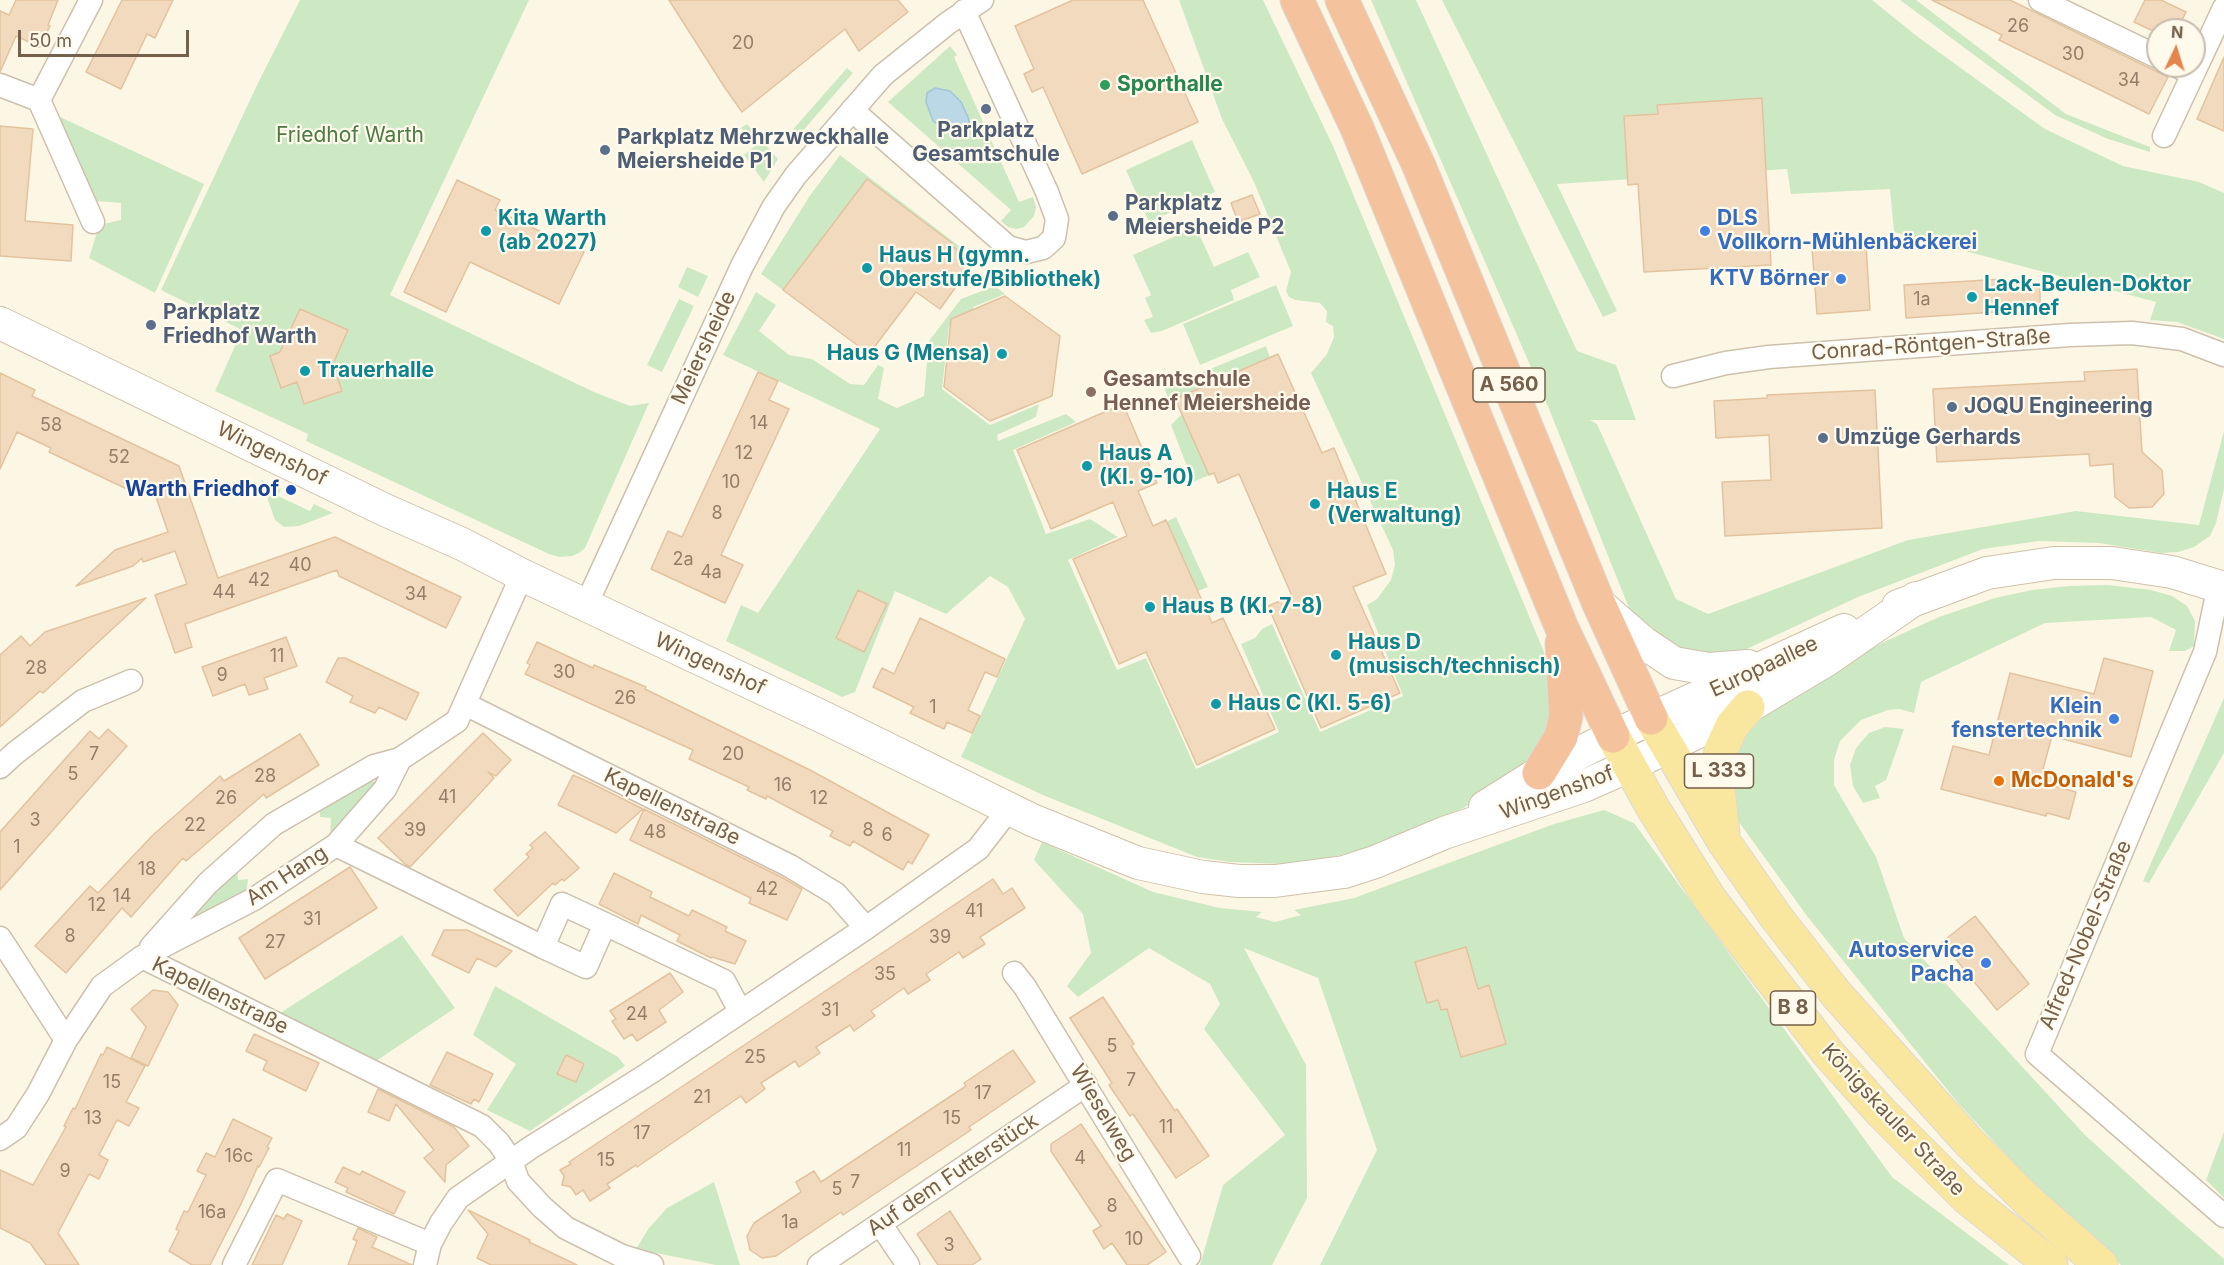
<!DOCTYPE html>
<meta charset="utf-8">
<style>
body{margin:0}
#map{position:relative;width:2224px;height:1265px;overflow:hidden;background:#fcf7e5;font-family:Inter,sans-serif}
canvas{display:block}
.north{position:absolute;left:2146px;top:18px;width:60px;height:60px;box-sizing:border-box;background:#fffaec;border:2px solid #c8bcac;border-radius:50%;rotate:4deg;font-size:16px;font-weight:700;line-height:24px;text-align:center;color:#75604b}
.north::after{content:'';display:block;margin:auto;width:21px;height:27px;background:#e3864d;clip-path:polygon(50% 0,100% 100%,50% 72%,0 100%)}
.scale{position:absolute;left:18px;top:30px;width:171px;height:27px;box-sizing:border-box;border:3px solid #75604b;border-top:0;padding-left:8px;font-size:18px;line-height:21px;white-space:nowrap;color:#75604b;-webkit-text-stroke:4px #fffaec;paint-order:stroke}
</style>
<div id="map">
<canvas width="2224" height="1265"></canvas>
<div class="north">N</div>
<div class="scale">50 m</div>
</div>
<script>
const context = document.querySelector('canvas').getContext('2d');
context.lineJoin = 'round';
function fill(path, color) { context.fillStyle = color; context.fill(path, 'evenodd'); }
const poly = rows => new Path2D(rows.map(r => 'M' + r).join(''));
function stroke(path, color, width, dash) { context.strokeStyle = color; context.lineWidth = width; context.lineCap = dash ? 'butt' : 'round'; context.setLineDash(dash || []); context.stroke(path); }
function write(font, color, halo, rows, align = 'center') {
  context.font = font + ' Inter,sans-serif'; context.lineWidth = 4.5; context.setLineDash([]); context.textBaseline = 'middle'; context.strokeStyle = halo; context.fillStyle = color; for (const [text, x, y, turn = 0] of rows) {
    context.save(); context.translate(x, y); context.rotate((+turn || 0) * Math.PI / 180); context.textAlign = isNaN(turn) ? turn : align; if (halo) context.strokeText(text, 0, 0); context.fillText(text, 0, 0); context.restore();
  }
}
const green = poly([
 [300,0,529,0,390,295,594,392,630,406,649,403,585,548,579,553,572,556,559,557,549,554,306,441,308,434,215,391,242,330,161,290,258,83],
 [1179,0,1263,0,1333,146,1544,652,1557,705,1546,745,1495,790,1456,812,1411,833,1371,847,1325,859,1282,864,1230,862,1197,857,1045,796,961,757,1025,619,1008,587,990,576,946,614,895,591,855,692,842,697,726,641,741,605,758,613,880,429,723,355,756,292,776,305,759,331,789,355,812,359,850,384,864,385,878,365,884,368,878,399,897,408,924,396,929,341,961,299,995,286,1005,294,973,307,974,313,949,326,942,389,990,425,1039,404,1036,417,997,435,998,441,1066,414,1076,422,1013,450,1046,534,1090,519,1118,537,1068,560,1117,670,1146,658,1196,769,1279,732,1241,644,1255,638,1262,629,1272,624,1320,732,1403,696,1367,605,1377,599,1391,580,1395,565,1393,550,1311,373,1327,354,1334,337,1333,326,1326,322,1327,311,1320,303,1295,300,1289,297,1286,291,1291,272,1254,182,1222,119],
 [1371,0,1416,0,1577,351,1616,365,1636,420,1590,420,1597,424,1676,599,1708,614,1908,540,2076,511,2199,525,2224,431,2224,489,2216,523,2210,536,2194,547,2178,552,2161,553,2099,543,2039,541,1983,549,1858,597,1736,654,1669,652,1633,618,1547,404],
 [1442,0,1872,0,1918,37,2045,129,2123,166,2199,182,2224,193,2224,339,2177,322,2150,320,2156,302,1894,232,1890,189,1791,194,1787,169,1557,184,1617,311,1603,317],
 [1900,0,1916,0,2066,114,2150,147,2150,152,2108,139,2055,115],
 [950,46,957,55,954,57,1019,202,1033,197,1036,207,1034,216,1024,227,1017,229,1008,227,1001,221,1011,210,888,102],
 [847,68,853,73,794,141,788,135],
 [60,117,204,184,155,293,89,258,99,225,121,220,121,203,97,201,66,135],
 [747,124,778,159,764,182,744,155,756,145,741,128],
 [1192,140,1215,192,1149,222,1126,170],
 [840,155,976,259,973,263,951,245,952,243,867,179,783,290,761,274,809,197],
 [1196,227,1214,267,1248,252,1260,277,1231,290,1234,300,1162,331,1151,333,1144,320,1153,317,1145,298,1151,295,1133,255],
 [687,267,708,276,698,297,678,287],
 [1276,285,1293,326,1200,365,1183,324],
 [679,299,694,306,662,372,647,365],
 [1266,346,1270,358,1170,401,1164,388],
 [1182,414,1209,475,1193,482,1171,425],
 [261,480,281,489,278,496,310,511,314,504,333,513,299,526,284,527,275,520],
 [1176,517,1208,587,1198,591,1166,522],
 [2108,585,2151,590,2172,596,2187,606,2195,621,2194,646,2185,651,2169,651,2176,630,2151,617,2045,623,1921,682,1914,713,1899,709,1888,710,1861,720,1840,741,1834,760,1834,785,1876,857,1904,938,2084,1134,2154,1198,2224,1259,2224,1265,2121,1265,2031,1182,1958,1103,1807,916,1736,818,1729,784,1739,732,1757,712,1884,642,1939,617,1995,598,2032,590,2069,586],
 [2224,698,2224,753,2149,883,2143,881],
 [1885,727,1904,729,1886,780,1875,786,1880,798,1863,803,1853,786,1850,765,1856,748,1869,733],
 [372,778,375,783,374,792,330,833,331,818,320,817,320,803],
 [1604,810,1634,823,1892,1177,2009,1265,1320,1265,1377,1150,1318,978,1244,948,1306,1065,1307,1198,1272,1265,1200,1265,1223,1185,1285,1135,1204,1029,1220,1004,1210,984,1149,948,1078,997,1067,986,1091,953,1083,914,1034,860,1042,842,1153,892,1220,908,1262,912,1256,917,1275,922,1301,915,1294,910,1354,898,1554,824],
 [237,864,238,880,248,879,246,895,196,918,192,909],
 [402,935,455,1008,373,1063,277,1015],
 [495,986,618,1057,625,1066,530,1131,487,1110,516,1064,473,1035],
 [2224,1132,2224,1198,2206,1180],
 [714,1182,740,1265,716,1265,636,1249,649,1228,667,1208]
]);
const water = poly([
 [935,88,950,91,961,102,968,117,970,127,964,134,949,132,933,121,926,102,927,93,935,88]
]);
const building = poly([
 [16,0,58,0,48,25,50,26,40,47,16,36,0,72,0,11,9,15,16,0],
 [122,0,173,0,155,38,147,34,121,89,86,72,122,0],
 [669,0,898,0,908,12,859,51,845,29,742,112,725,88,669,0],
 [1073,0,1143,0,1198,122,1082,174,1043,87,1032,92,1024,74,1034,69,1015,26,1073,0],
 [1932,0,2010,0,2168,77,2149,114,1999,40,2002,35,1932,0],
 [2145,0,2161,0,2186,12,2177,30,2151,30,2134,22,2145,0],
 [2224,57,2224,131,2197,119,2224,57],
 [1762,98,1771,265,1644,272,1638,184,1628,185,1624,116,1658,114,1657,105,1762,98],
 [0,126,33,129,25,221,73,225,71,261,0,256,0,126],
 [867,179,952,243,951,245,973,263,940,309,916,292,869,354,783,290,867,179],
 [457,180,500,200,495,210,584,252,559,304,470,262,446,312,404,292,457,180],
 [1252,195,1260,214,1238,222,1231,203,1252,195],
 [1866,244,1870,310,1817,314,1812,248,1866,244],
 [2003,279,2040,288,2040,309,1906,318,1904,285,2003,279],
 [1005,296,1060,336,1052,396,990,421,944,387,951,319,1005,296],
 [300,309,348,330,333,364,342,391,304,404,297,382,281,388,270,356,280,352,300,309],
 [1278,354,1322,453,1334,448,1386,574,1353,587,1400,693,1321,728,1268,606,1292,596,1239,474,1218,483,1214,473,1209,475,1175,399,1278,354],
 [2137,369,2142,452,2162,470,2164,494,2152,507,2129,508,2115,497,2113,464,2090,466,2089,454,1937,462,1933,389,2085,381,2084,372,2137,369],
 [758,372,778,381,769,400,789,409,721,555,743,565,725,603,651,569,668,531,682,537,758,372],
 [0,373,35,390,32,396,179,466,218,578,335,537,461,597,446,628,339,576,337,570,185,624,192,647,175,653,155,595,187,584,175,551,143,562,142,558,133,566,76,586,115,550,168,532,156,497,133,486,131,491,49,452,51,448,17,432,0,469,0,373],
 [1875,390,1882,528,1725,536,1722,482,1771,480,1769,435,1716,438,1714,401,1767,398,1767,395,1875,390],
 [1123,404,1157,483,1138,491,1153,526,1166,520,1212,623,1223,618,1275,729,1197,765,1146,652,1119,664,1073,559,1127,536,1113,502,1051,529,1017,450,1123,404],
 [858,590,887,604,864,652,836,638,858,590],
 [146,598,43,693,40,691,0,727,0,655,21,636,30,646,45,632,146,598],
 [920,618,1005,659,997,677,985,672,968,710,980,716,972,733,947,722,944,729,910,713,914,707,873,687,882,668,894,674,920,618],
 [286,637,297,666,264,678,268,689,249,695,245,684,213,696,202,667,286,637],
 [537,642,593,668,594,665,646,687,645,689,810,770,929,835,912,864,908,861,903,870,853,841,850,846,830,836,833,831,767,796,766,799,747,790,749,787,689,759,693,750,525,674,530,665,527,663,537,642],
 [338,658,345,658,419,693,406,720,379,707,375,713,350,702,353,696,326,682,338,658],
 [2104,658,2153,671,2131,757,2052,736,2043,769,2057,773,2054,786,2076,792,2069,819,2047,813,2046,816,1941,789,1953,746,1989,755,2010,673,2094,694,2104,658],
 [108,729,127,746,0,890,0,832,90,731,99,739,108,729],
 [483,733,511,760,496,776,488,772,494,778,472,802,410,867,405,864,378,838,483,733],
 [300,734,319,765,266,798,264,794,186,861,183,858,131,917,122,908,66,973,35,946,90,886,98,893,153,835,220,776,224,781,300,734],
 [573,775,591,783,643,809,616,833,606,828,558,805,573,775],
 [644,809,783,878,802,889,787,920,749,903,751,898,630,840,644,809],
 [545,832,579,868,564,881,562,879,555,885,553,883,518,916,494,890,529,857,526,854,533,848,530,845,545,832],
 [350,867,377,908,265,979,239,938,350,867],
 [614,873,652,892,650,897,689,916,692,910,727,927,725,931,746,941,735,964,712,957,711,958,677,941,680,935,641,915,638,924,599,904,614,873],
 [993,879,1003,894,1012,888,1025,908,980,937,985,944,963,958,959,952,926,974,930,980,908,994,904,988,871,1011,875,1016,854,1031,850,1025,816,1047,820,1053,799,1067,795,1061,761,1083,765,1089,746,1103,741,1096,637,1167,636,1165,607,1184,610,1188,590,1201,583,1190,576,1195,571,1187,562,1185,564,1176,560,1170,571,1164,569,1162,993,879],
 [1975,916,2029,984,1997,1010,1942,942,1975,916],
 [444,930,467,930,512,951,496,967,477,958,469,973,432,955,444,930],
 [1466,947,1478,989,1489,985,1506,1044,1461,1057,1447,1009,1441,1010,1438,1000,1427,1003,1415,962,1466,947],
 [670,973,683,992,659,1010,666,1022,637,1041,632,1034,624,1039,612,1021,616,1019,610,1011,670,973],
 [153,990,168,992,178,1005,148,1066,131,1058,146,1027,131,1009,153,990],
 [1103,997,1134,1044,1131,1046,1175,1111,1177,1109,1209,1156,1176,1178,1133,1114,1130,1116,1109,1085,1112,1083,1070,1018,1103,997],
 [254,1034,319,1063,306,1091,263,1070,267,1061,246,1051,254,1034],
 [107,1047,145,1066,126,1102,139,1108,129,1126,117,1120,99,1155,108,1160,99,1179,89,1174,58,1233,79,1265,46,1265,30,1243,0,1228,0,1170,33,1185,66,1127,64,1126,73,1108,75,1109,101,1054,103,1055,107,1047],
 [1013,1050,1035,1082,969,1127,971,1130,843,1215,841,1212,776,1256,762,1258,750,1250,747,1236,754,1223,801,1192,796,1182,814,1171,821,1182,966,1086,964,1083,1013,1050],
 [447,1052,493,1074,479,1102,474,1099,471,1104,430,1085,447,1052],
 [566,1055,584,1064,576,1082,557,1074,566,1055],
 [378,1089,454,1127,469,1146,446,1165,445,1182,424,1158,434,1150,396,1104,389,1121,368,1112,378,1089],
 [233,1119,272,1138,267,1147,269,1148,259,1167,258,1166,241,1204,210,1265,192,1265,169,1251,179,1231,176,1229,184,1211,188,1212,206,1175,197,1171,206,1153,215,1157,233,1119],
 [1081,1124,1166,1252,1147,1265,1127,1265,1112,1243,1104,1249,1093,1231,1101,1226,1051,1151,1051,1144,1081,1124],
 [343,1167,360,1175,362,1171,405,1192,394,1214,346,1192,348,1188,335,1182,343,1167],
 [468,1210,530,1240,529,1242,577,1265,491,1265,477,1258,488,1234,468,1210],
 [950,1211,981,1259,972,1265,938,1265,917,1234,950,1211],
 [287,1214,302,1221,282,1265,252,1265,276,1215,284,1219,287,1214],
 [358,1228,377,1237,372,1247,412,1265,348,1265,357,1241,353,1239,358,1228]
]);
const street = poly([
 [2040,0,2158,57],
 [2177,66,2193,74,2224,8],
 [0,85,39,100,91,0],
 [39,100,93,222],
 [852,110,1008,247,1026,252,1043,248,1054,238,1057,219,1047,192,964,11],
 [2164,136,2193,74],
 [1673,376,1726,363,1769,357,2070,335,2132,333,2182,339,2224,355],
 [2219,585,2205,652,2037,1054,2224,1216],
 [586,605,742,266,774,206,796,175,883,75,948,23,982,0],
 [465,704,790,866,836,894,866,928],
 [0,767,14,754,83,701,131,681],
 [336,845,543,947],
 [605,924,586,967,543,947,562,904,605,924,724,981,740,1011],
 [0,938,66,1040],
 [151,947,208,883,274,824,374,766,400,759,457,721,522,575],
 [142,957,482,1126,499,1143,511,1161,518,1181,542,1207,566,1228,622,1256,652,1265],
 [1014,973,1025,987,1189,1256],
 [0,1139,16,1128,38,1094,66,1040,102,986,142,957,254,899,336,845,385,789,400,759],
 [881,1225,908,1265],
 [234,1265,277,1180,430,1244],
 [425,1265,430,1244,441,1223,458,1198,530,1148,648,1074,866,928,978,849,1009,809],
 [819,1265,1086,1085]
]);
const secondary = poly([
 [0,323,385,510,462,544,522,575,827,719,1032,820,1138,863,1203,877,1239,881,1275,881,1344,872,1375,862,1444,833,1584,786,1629,766,1748,707,1825,661,1916,598],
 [1599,604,1644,643,1674,663,1709,669,1748,666],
 [1898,606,1987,573,2054,563,2112,563,2172,572,2224,588],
 [1485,807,1539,773,1613,736,1844,630]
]);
const primary = poly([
 [1651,718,1724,842,1776,917,1837,995,1968,1141,2027,1200,2101,1265],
 [1613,736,1653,808,1710,899,1828,1053,1881,1112,1966,1197,2051,1265],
 [1723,834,1718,787,1721,750,1732,726,1748,707]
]);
const highway = poly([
 [1297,0,1357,128,1561,626,1613,736],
 [1342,0,1419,166,1599,604,1651,718],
 [1539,773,1561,737,1566,716,1562,643]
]);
const markers = [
 [1105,85,6,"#2e9e5b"],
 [986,109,6,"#5c6f8a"],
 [605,150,6,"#5c6f8a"],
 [1113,216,6,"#5c6f8a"],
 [486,231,6,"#0f9aa8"],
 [1705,231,6,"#3f7fe0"],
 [867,268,6,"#0f9aa8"],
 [1841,279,6,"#3f7fe0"],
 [1972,297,6,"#0f9aa8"],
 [151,325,6,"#5c6f8a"],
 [1002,354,6,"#0f9aa8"],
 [305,371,6,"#0f9aa8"],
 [1091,392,6,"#8d6e63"],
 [1952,407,6,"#5c6f8a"],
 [1823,438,6,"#5c6f8a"],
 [1087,466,6,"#0f9aa8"],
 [291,490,6,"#1a4fb4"],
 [1315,504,6,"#0f9aa8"],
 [1150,607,6,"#0f9aa8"],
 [1336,655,6,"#0f9aa8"],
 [1216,704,6,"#0f9aa8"],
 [2114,719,6,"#3f7fe0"],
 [1999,781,6,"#e8710a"],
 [1986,963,6,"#3f7fe0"]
];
const numberNames = [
 ["26",2018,27],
 ["20",743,44],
 ["30",2073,55],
 ["34",2129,81],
 ["1a",1922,300],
 ["14",759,424],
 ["58",51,426],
 ["12",744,454],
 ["52",119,458],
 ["10",731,483],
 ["8",717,514],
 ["2a",683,560],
 ["40",300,566],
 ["4a",711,573],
 ["42",259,581],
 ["44",224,593],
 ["34",416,595],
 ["11",277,657],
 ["28",36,669],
 ["30",564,673],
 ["9",222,676],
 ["26",625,699],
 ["1",933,708],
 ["7",94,755],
 ["20",733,755],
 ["5",73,775],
 ["28",265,777],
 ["16",783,786],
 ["41",447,798],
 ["26",226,799],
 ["12",819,799],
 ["3",35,821],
 ["22",195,826],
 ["39",415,831],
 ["8",868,831],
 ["48",655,833],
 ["6",887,836],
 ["1",17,848],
 ["18",147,870],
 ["42",767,890],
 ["14",122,897],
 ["12",97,906],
 ["41",974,912],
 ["31",312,920],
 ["8",70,937],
 ["39",940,938],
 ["27",275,943],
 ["35",885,975],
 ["31",830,1011],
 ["24",637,1015],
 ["5",1112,1047],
 ["25",755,1058],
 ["7",1131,1081],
 ["15",112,1083],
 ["17",983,1094],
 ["21",702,1098],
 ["13",93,1119],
 ["15",952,1119],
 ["11",1166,1128],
 ["17",642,1134],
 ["11",904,1151],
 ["16c",239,1157],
 ["4",1080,1159],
 ["15",606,1161],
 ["9",65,1172],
 ["7",855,1183],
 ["5",837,1190],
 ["8",1112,1207],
 ["16a",212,1213],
 ["1a",790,1223],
 ["10",1134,1240],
 ["3",949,1246]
];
const shields = [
 [1509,385,72],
 [1719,771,69],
 [1793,1008,45]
];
const shieldNames = [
 ["A 560",1509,385],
 ["L 333",1719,771],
 ["B 8",1793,1008]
];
const leisureNames = [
 ["Sporthalle",1117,85]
];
const serviceNames = [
 ["Parkplatz",986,131,"center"],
 ["Gesamtschule",986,155,"center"],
 ["Parkplatz Mehrzweckhalle",617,138],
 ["Meiersheide P1",617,162],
 ["Parkplatz",1125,204],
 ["Meiersheide P2",1125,228],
 ["Parkplatz",163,313],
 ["Friedhof Warth",163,337],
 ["JOQU Engineering",1964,407],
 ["Umzüge Gerhards",1835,438]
];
const parkNames = [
 ["Friedhof Warth",350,136]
];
const cultureNames = [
 ["Kita Warth",498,219],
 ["(ab 2027)",498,243],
 ["Haus H (gymn.",879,256],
 ["Oberstufe/Bibliothek)",879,280],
 ["Lack-Beulen-Doktor",1984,285],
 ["Hennef",1984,309],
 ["Haus G (Mensa)",990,354,"right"],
 ["Trauerhalle",317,371],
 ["Haus A",1099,454],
 ["(Kl. 9-10)",1099,478],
 ["Haus E",1327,492],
 ["(Verwaltung)",1327,516],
 ["Haus B (Kl. 7-8)",1162,607],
 ["Haus D",1348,643],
 ["(musisch/technisch)",1348,667],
 ["Haus C (Kl. 5-6)",1228,704]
];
const shopNames = [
 ["DLS",1717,219,"left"],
 ["Vollkorn-Mühlenbäckerei",1717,243,"left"],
 ["KTV Börner",1829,279],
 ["Klein",2102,707],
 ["fenstertechnik",2102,731],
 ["Autoservice",1974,951],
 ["Pacha",1974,975]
];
const streetNames = [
 ["Conrad-Röntgen-Straße",1931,345,-4],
 ["Meiersheide",704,348,-65],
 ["Wingenshof",272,454,26],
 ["Wingenshof",710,664,25],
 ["Europaallee",1764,667,-25],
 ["Wingenshof",1557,793,-20],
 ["Kapellenstraße",672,807,26],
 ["Am Hang",287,876,-33],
 ["Alfred-Nobel-Straße",2086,935,-67],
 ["Kapellenstraße",220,996,26],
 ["Wieselweg",1103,1113,59],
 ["Königskauler Straße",1893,1120,47],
 ["Auf dem Futterstück",953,1175,-34]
];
const educationNames = [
 ["Gesamtschule",1103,380],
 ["Hennef Meiersheide",1103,404]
];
const transitNames = [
 ["Warth Friedhof",279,490]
];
const foodNames = [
 ["McDonald's",2011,781]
];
fill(green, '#cde9c4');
fill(water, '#bad8e5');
stroke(water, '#a1c6d7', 1.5);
fill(building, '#f1dabe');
stroke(building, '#e3c39e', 1.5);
stroke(street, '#cdc0ac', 25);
stroke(secondary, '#d0c1a9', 34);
stroke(primary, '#ded9d4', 35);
stroke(highway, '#ded9d4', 35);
stroke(street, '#fff', 22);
stroke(secondary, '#fff', 32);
stroke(primary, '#f9e69f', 33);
stroke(highway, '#f5c29e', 33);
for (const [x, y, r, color] of markers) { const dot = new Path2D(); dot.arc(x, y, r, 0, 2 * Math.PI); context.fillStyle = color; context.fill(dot); stroke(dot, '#fffaec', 2); }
write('18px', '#947e68', null, numberNames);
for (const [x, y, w] of shields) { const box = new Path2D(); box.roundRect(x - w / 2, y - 17, w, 34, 4.5); context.fillStyle = '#fffaec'; context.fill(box); stroke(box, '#75604b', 1.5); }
write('bold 20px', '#75604b', null, shieldNames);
write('bold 21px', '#27864d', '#fffaec', leisureNames, 'left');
write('bold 21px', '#4e5e75', '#fffaec', serviceNames, 'left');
write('21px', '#4b7a42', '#fffaec', parkNames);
write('bold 21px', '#0d838f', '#fffaec', cultureNames, 'left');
write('bold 21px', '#366cbe', '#fffaec', shopNames, 'right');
write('21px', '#75604b', '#fffaec', streetNames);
write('bold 21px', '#785e54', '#fffaec', educationNames, 'left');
write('bold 21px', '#164399', '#fffaec', transitNames, 'right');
write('bold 21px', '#c56008', '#fffaec', foodNames, 'left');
</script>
